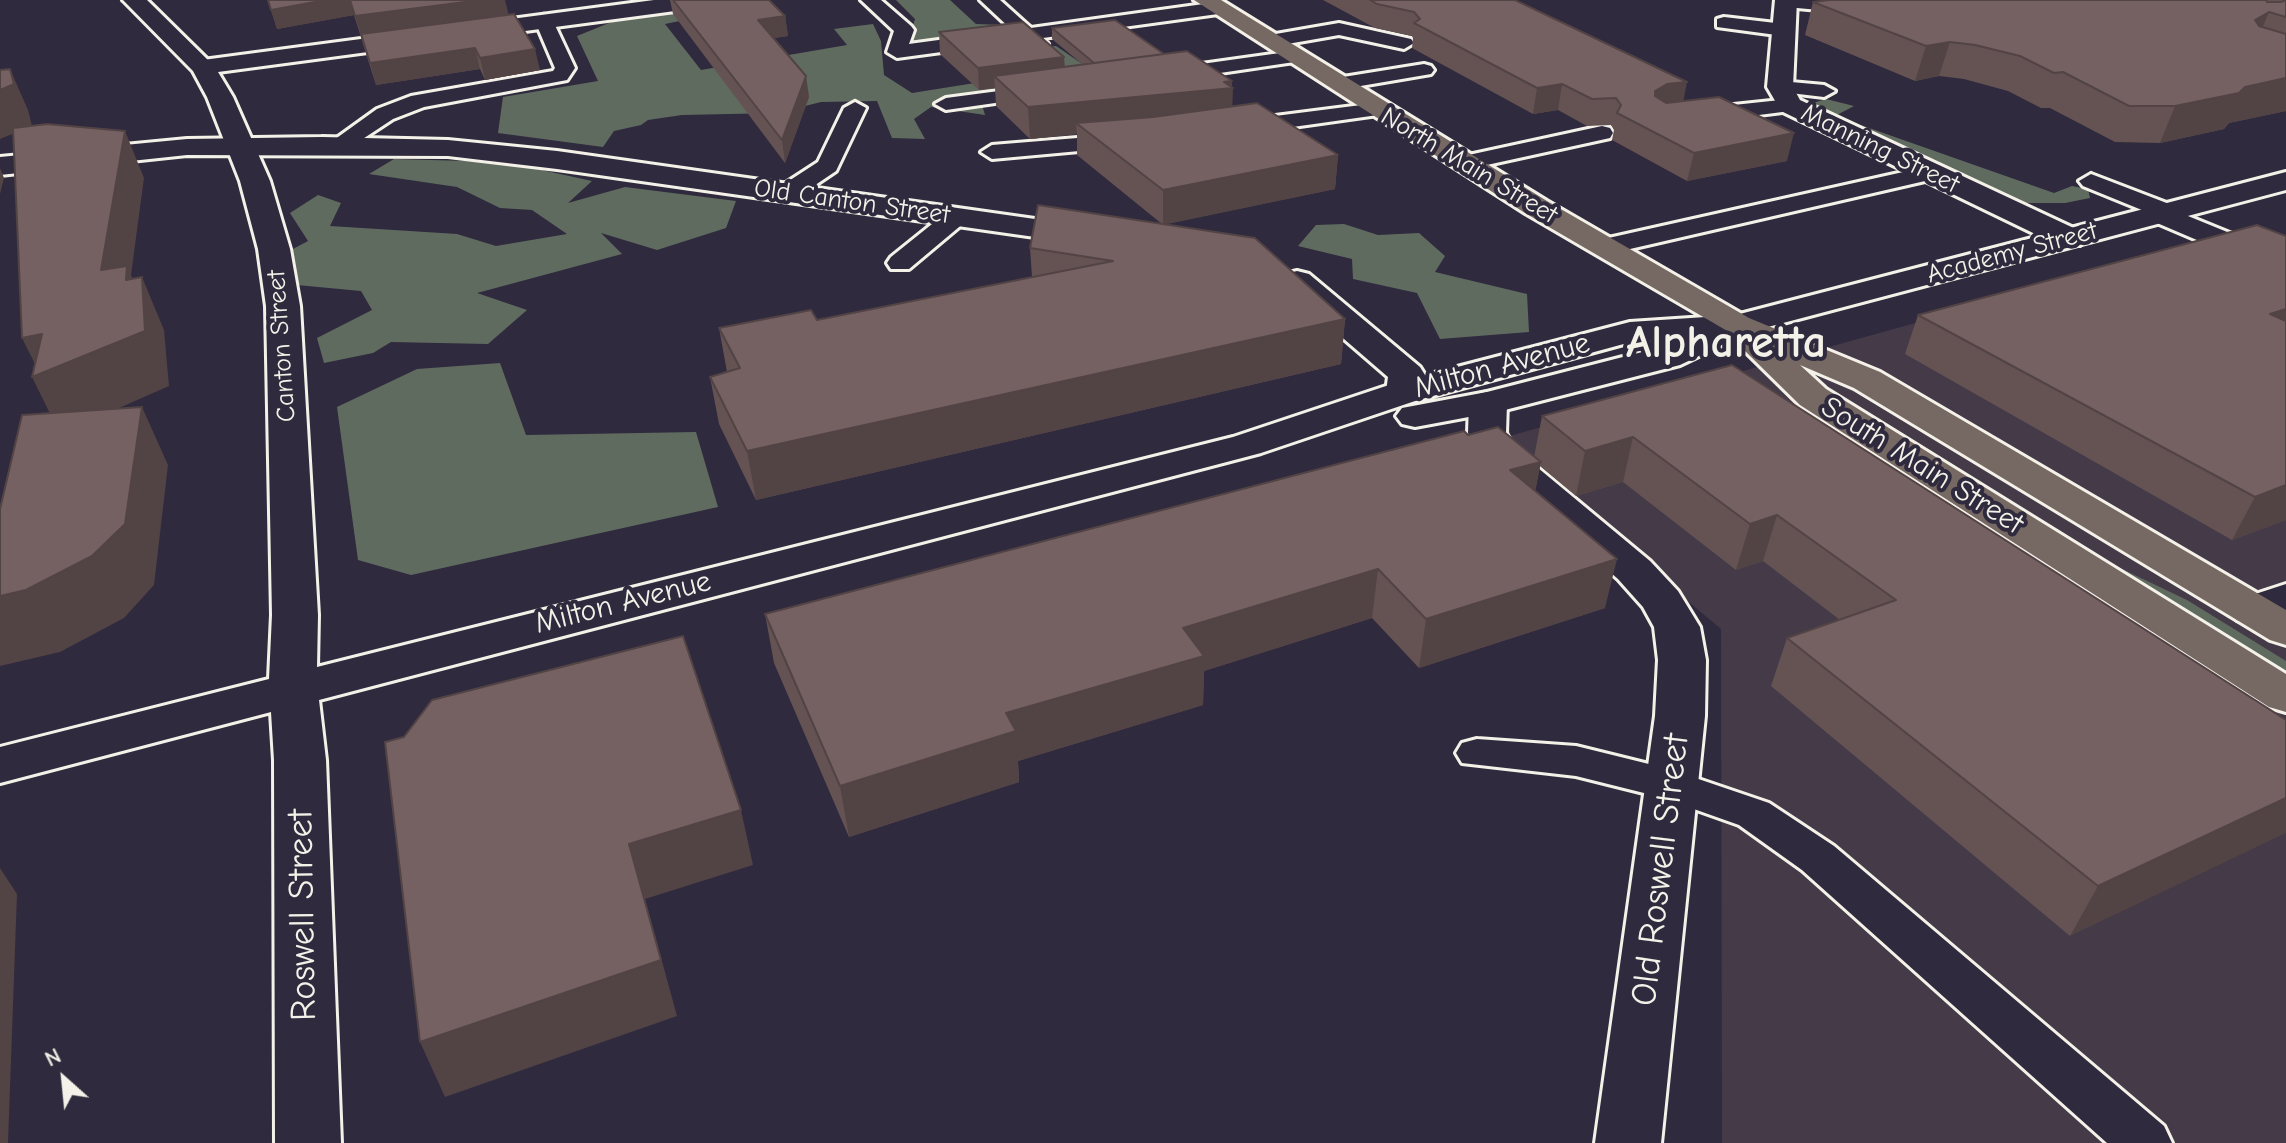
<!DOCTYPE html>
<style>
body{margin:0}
#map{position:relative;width:2286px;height:1143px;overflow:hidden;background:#2f2a3d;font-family:"Comic Neue",sans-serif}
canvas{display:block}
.north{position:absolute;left:24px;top:1039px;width:80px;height:80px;-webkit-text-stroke:6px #2f2a3d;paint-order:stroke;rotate:333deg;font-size:22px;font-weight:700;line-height:32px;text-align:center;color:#f4f1e8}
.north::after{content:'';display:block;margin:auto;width:28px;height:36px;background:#f4f1e8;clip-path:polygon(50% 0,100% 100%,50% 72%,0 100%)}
</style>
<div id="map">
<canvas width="2286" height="1143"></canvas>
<div class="north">N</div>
</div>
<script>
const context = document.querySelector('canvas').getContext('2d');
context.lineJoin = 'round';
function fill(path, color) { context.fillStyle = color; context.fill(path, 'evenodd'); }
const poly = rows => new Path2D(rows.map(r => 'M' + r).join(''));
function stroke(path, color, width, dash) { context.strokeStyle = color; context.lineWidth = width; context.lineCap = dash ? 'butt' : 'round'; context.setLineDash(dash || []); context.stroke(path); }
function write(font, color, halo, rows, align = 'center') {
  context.font = font + ' "Comic Neue",sans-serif'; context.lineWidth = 8; context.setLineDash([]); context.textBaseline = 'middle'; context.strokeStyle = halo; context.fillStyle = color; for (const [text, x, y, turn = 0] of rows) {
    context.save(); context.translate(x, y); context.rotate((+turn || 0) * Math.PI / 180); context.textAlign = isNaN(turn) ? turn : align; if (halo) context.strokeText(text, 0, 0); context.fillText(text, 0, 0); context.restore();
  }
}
const built = poly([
 [2199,244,2286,282,2286,1143,1722,1143,1721,629,1495,440]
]);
const green = poly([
 [750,0,738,9,665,24,701,70,847,45,834,29,873,24,881,41,884,75,912,93,1019,76,984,45,926,51,908,42,915,19,896,0,950,0,976,24,1004,25,1026,49,1056,46,1081,63,1146,53,978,92,985,115,931,107,914,119,925,139,892,138,877,101,821,102,777,113,682,115,648,120,641,125,614,131,603,147,498,133,503,97,598,81,577,36,619,19],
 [1826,99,1854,106,1835,116,2054,193,2072,186,2088,189,2090,198,2065,203,2022,203,2004,197,1806,105],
 [394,159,505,162,592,181,568,203,625,187,736,201,726,228,657,250,601,233,622,254,477,293,527,310,488,344,391,342,373,353,324,363,317,338,372,310,361,291,297,285,291,250,308,241,290,213,318,195,341,203,330,226,457,234,496,246,567,234,532,210,500,208,457,187,369,174],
 [1344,224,1378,235,1419,233,1445,256,1435,272,1527,294,1529,332,1440,339,1417,293,1353,279,1352,259,1298,246,1316,225],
 [500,363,526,435,696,432,718,507,411,575,358,560,337,407,417,369],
 [2122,569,2187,600,2286,661,2286,681,2114,572]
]);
const service = poly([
 [861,0,881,0,911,26,914,30,909,44,1012,30,980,0,1000,0,1031,28,1218,2,1227,8,1218,14,1043,38,1048,44,1038,50,1023,41,897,58,887,52,894,31,861,0],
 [1778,0,1825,0,1828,4,1819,10,1786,7,1780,6,1778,0],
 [544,15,553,21,575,68,567,80,424,107,393,119,346,150,338,152,327,145,377,109,411,96,553,71,555,68,535,21,544,15],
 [1724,17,1784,24,1794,30,1784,36,1717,27,1717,19,1724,17],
 [1339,23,1411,39,1414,43,1404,49,1339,35,1270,47,1260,41,1270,35,1339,23],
 [1294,51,1304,57,1301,61,1166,81,1156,75,1166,69,1294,51],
 [1424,64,1431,66,1434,70,1431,74,1337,90,1327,84,1337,78,1424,64],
 [1780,81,1824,85,1835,91,1824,97,1773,91,1770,87,1780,81],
 [1044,85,1055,91,1051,95,946,110,935,104,946,98,1044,85],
 [1790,99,1798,100,1801,105,1798,110,1696,123,1685,116,1696,109,1790,99],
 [855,102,866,108,836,171,796,198,778,198,775,193,778,188,818,162,844,108,855,102],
 [1377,103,1385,104,1388,109,1385,114,1236,135,1225,128,1236,121,1377,103],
 [1602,126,1610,128,1613,133,1610,138,1464,170,1452,163,1464,156,1602,126],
 [1126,134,1137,141,1134,146,992,159,981,152,992,145,1126,134],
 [1930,166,1942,173,1938,178,1604,255,1591,247,1604,239,1930,166],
 [2091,174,2177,207,2180,212,2177,217,2159,217,2083,186,2079,181,2091,174],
 [956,210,968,217,965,222,909,269,891,269,887,263,891,257,947,212,956,210],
 [1477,739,1576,746,1669,769,1769,803,1834,846,2164,1126,2172,1143,2107,1143,1802,870,1739,825,1660,797,1576,776,1462,763,1456,753,1462,743,1477,739]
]);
const minor = poly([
 [654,0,716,0,705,7,203,74,191,67,203,60,654,0],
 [1775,0,1797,0,1793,87,1800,100,2080,231,2085,238,2080,245,2058,245,1781,111,1767,87,1775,0],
 [322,137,448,140,557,151,1091,227,1102,229,1107,236,1102,243,1091,245,557,169,448,156,187,155,0,175,0,157,187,139,322,137],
 [2161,205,2286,256,2286,278,2150,220,2146,214,2150,208,2161,205],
 [1297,271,1309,274,1420,367,1425,375,1424,392,1418,400,1405,403,1392,400,1386,392,1388,377,1285,288,1281,281,1285,274,1297,271],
 [1488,392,1501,395,1507,403,1506,433,1514,448,1650,561,1678,591,1700,627,1706,660,1705,716,1661,1143,1595,1143,1655,716,1658,660,1654,627,1643,607,1618,579,1483,462,1468,433,1469,403,1475,395,1488,392],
 [2286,584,2286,614,2253,624,2237,620,2230,610,2237,600,2286,584]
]);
const tertiary = poly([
 [123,0,147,0,215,67,233,97,270,181,290,249,300,306,318,615,317,667,1233,437,1392,384,1630,322,1736,315,2286,172,2286,190,1749,332,1680,365,1501,411,1415,427,1402,424,1396,416,1402,408,1487,392,1654,349,1677,339,1631,342,1418,400,1261,453,319,700,326,760,341,1143,275,1143,274,760,271,712,0,783,0,747,269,679,272,615,266,306,258,249,240,181,207,97,193,71,123,0]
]);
const primary = poly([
 [1194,0,1221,0,1547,201,1749,318,1880,372,2286,610,2286,645,2270,640,1854,388,1800,365,1826,389,2286,674,2286,712,2269,707,1800,405,1744,350,1738,343,1741,339,1525,213,1194,0]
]);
const wall = poly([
 [670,0,769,0,785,16,788,36,774,38,806,76,809,97,785,163,673,14],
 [1323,0,1515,0,1683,101,1787,161,1687,181,1612,140,1614,130,1611,125,1587,126,1558,110,1533,114,1412,48,1413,38,1412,36,1375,28],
 [1829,0,2286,0,2286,111,2229,123,2224,129,2160,143,2115,142,2050,108,2041,108,2008,91,1964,79,1939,76,1915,81,1805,35,1813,2],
 [271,10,508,15,540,70,485,80,480,69,376,85,354,15,277,29],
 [1052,28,1164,54,1232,81,1232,106,1338,155,1335,189,1165,224,1345,319,1341,364,756,500,719,424,710,377,727,372,719,328,817,320,1032,277,1030,248,1162,224,1077,155,1077,134,1030,139,996,106,995,88,979,90,940,54,939,32,1064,57,1065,66,1082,64,1052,39],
 [2257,225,2286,520,2232,540,1905,354,1918,315],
 [1732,365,2286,720,2070,936,1771,686,1787,638,1840,620,1763,561,1736,570,1623,482,1576,496,1540,466,1535,491,1605,608,1419,668,1372,618,1204,671,1203,705,1018,761,1019,782,849,837,774,663,765,614,1468,435,1534,457,1542,416]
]);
const shadedWall = poly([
 [326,0,350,0,354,15,277,29,271,10],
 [481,0,505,0,509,16,361,36,355,16],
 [2269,12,2255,45,2255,20],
 [785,16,788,36,761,40,758,20],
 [1950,42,1939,76,1915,81,1926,46],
 [475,48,480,69,376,85,370,63],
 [535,49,540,70,485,80,480,58],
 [1064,57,1065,79,994,76,995,88,979,90,978,68],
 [10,69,28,110,32,126,0,139,0,90],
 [806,76,809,97,785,163,782,140],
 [2286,78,2286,111,2229,123,2224,129,2160,143,2175,106,2245,87],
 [1232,81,1232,88,1233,88,1232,119,1076,123,1077,134,1030,139,1028,107],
 [1687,82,1682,108,1649,117,1655,91,1667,84],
 [1562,84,1558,110,1533,114,1537,88],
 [125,131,144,178,131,275,143,304,142,277,164,330,169,386,60,434,32,377,40,374,22,338,42,334,101,270],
 [1794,133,1787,161,1687,181,1694,153],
 [1338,155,1335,189,1163,225,1163,190],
 [0,168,4,178,0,194],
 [2286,309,2286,342,2270,314],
 [1345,319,1341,364,756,500,747,451],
 [142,407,168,465,154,585,124,618,60,652,0,666,0,596],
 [1633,437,1623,482,1576,496,1585,451],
 [1541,462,1532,508,1510,470],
 [2286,485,2286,520,2232,540,2255,497],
 [1777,515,1763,561,1736,570,1750,524],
 [1617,559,1605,608,1419,668,1426,619],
 [1378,569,1372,618,1204,671,1203,705,1018,761,1019,782,849,837,840,786,1006,713,1183,628],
 [2286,798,2286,833,2070,936,2098,886],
 [741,810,753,865,645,899,677,1016,445,1097,420,1042,629,844],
 [0,868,17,894,8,1143,0,1143]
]);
const building = poly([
 [268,0,326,0,271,10,268,0],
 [350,0,481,0,355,16,350,0],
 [673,0,769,0,785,16,758,20,806,76,782,140,673,0],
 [1370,0,1515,0,1687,82,1667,84,1655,91,1655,96,1666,103,1719,97,1794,133,1694,153,1617,113,1621,105,1616,98,1592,99,1562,84,1537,88,1414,23,1420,19,1414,12,1377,4,1370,0],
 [1829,0,2266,0,2267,2,2281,2,2286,0,2286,17,2269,12,2255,20,2259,26,2286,34,2286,78,2245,87,2239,93,2175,106,2129,106,2063,72,2054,73,2020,56,1975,45,1950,42,1926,46,1813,2,1829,0],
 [514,14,535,49,480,58,475,48,370,63,361,34,514,14],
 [1115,20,1164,54,1094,63,1052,28,1115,20],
 [1023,22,1064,57,978,68,939,32,1023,22],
 [1187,51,1232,81,1224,82,1233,88,1028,107,994,76,1187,51],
 [10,69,14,84,0,90,0,70,10,69],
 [1257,103,1338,155,1163,190,1076,123,1153,117,1257,103],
 [47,124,125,131,101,270,127,266,126,280,142,277,145,331,32,377,42,334,22,338,13,128,47,124],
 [1038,205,1255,238,1345,319,747,451,710,377,740,368,719,328,811,310,817,320,1113,261,1030,248,1038,205],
 [2257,225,2286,236,2286,309,2270,314,2286,321,2286,485,2255,497,1918,315,2257,225],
 [1732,365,2286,720,2286,798,2098,886,1787,638,1896,600,1777,515,1750,524,1633,437,1585,451,1542,416,1732,365],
 [142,407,125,524,92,556,26,590,0,596,0,509,22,415,142,407],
 [1498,427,1541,462,1510,470,1617,559,1426,619,1378,569,1183,628,1204,656,1006,713,1016,731,840,786,765,614,1464,431,1468,435,1498,427],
 [683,636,741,810,629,844,661,960,420,1042,385,742,404,737,432,700,683,636]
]);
const farStreetnames = [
 ["Manning Street",1880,149,26],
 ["North Main Street",1469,166,31],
 ["Old Canton Street",852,202,8],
 ["Academy Street",2012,253,-15],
 ["Canton Street",282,346,-94]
];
const streetNames = [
 ["Milton Avenue",1502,366,-15],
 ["South Main Street",1922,466,32],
 ["Milton Avenue",623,603,-14]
];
const nearStreetnames = [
 ["Old Roswell Street",1661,870,-83],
 ["Roswell Street",303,915,-91]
];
const townNames = [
 ["Alpharetta",1726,344]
];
fill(built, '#443a48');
fill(green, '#606b60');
stroke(service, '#f4f1e8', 6);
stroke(minor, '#f4f1e8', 6);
stroke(tertiary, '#f4f1e8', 6);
stroke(primary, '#f4f1e8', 6);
fill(service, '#2f2a3d');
fill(minor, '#2f2a3d');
fill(tertiary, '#2f2a3d');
fill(primary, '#766964');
fill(wall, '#655354');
fill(shadedWall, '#524345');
fill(building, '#756062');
stroke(building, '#524345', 2);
write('26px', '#f4f1e8', '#2f2a3d', farStreetnames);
write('30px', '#f4f1e8', '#2f2a3d', streetNames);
write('36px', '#f4f1e8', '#2f2a3d', nearStreetnames);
write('bold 46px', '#f4f1e8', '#2f2a3d', townNames);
</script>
